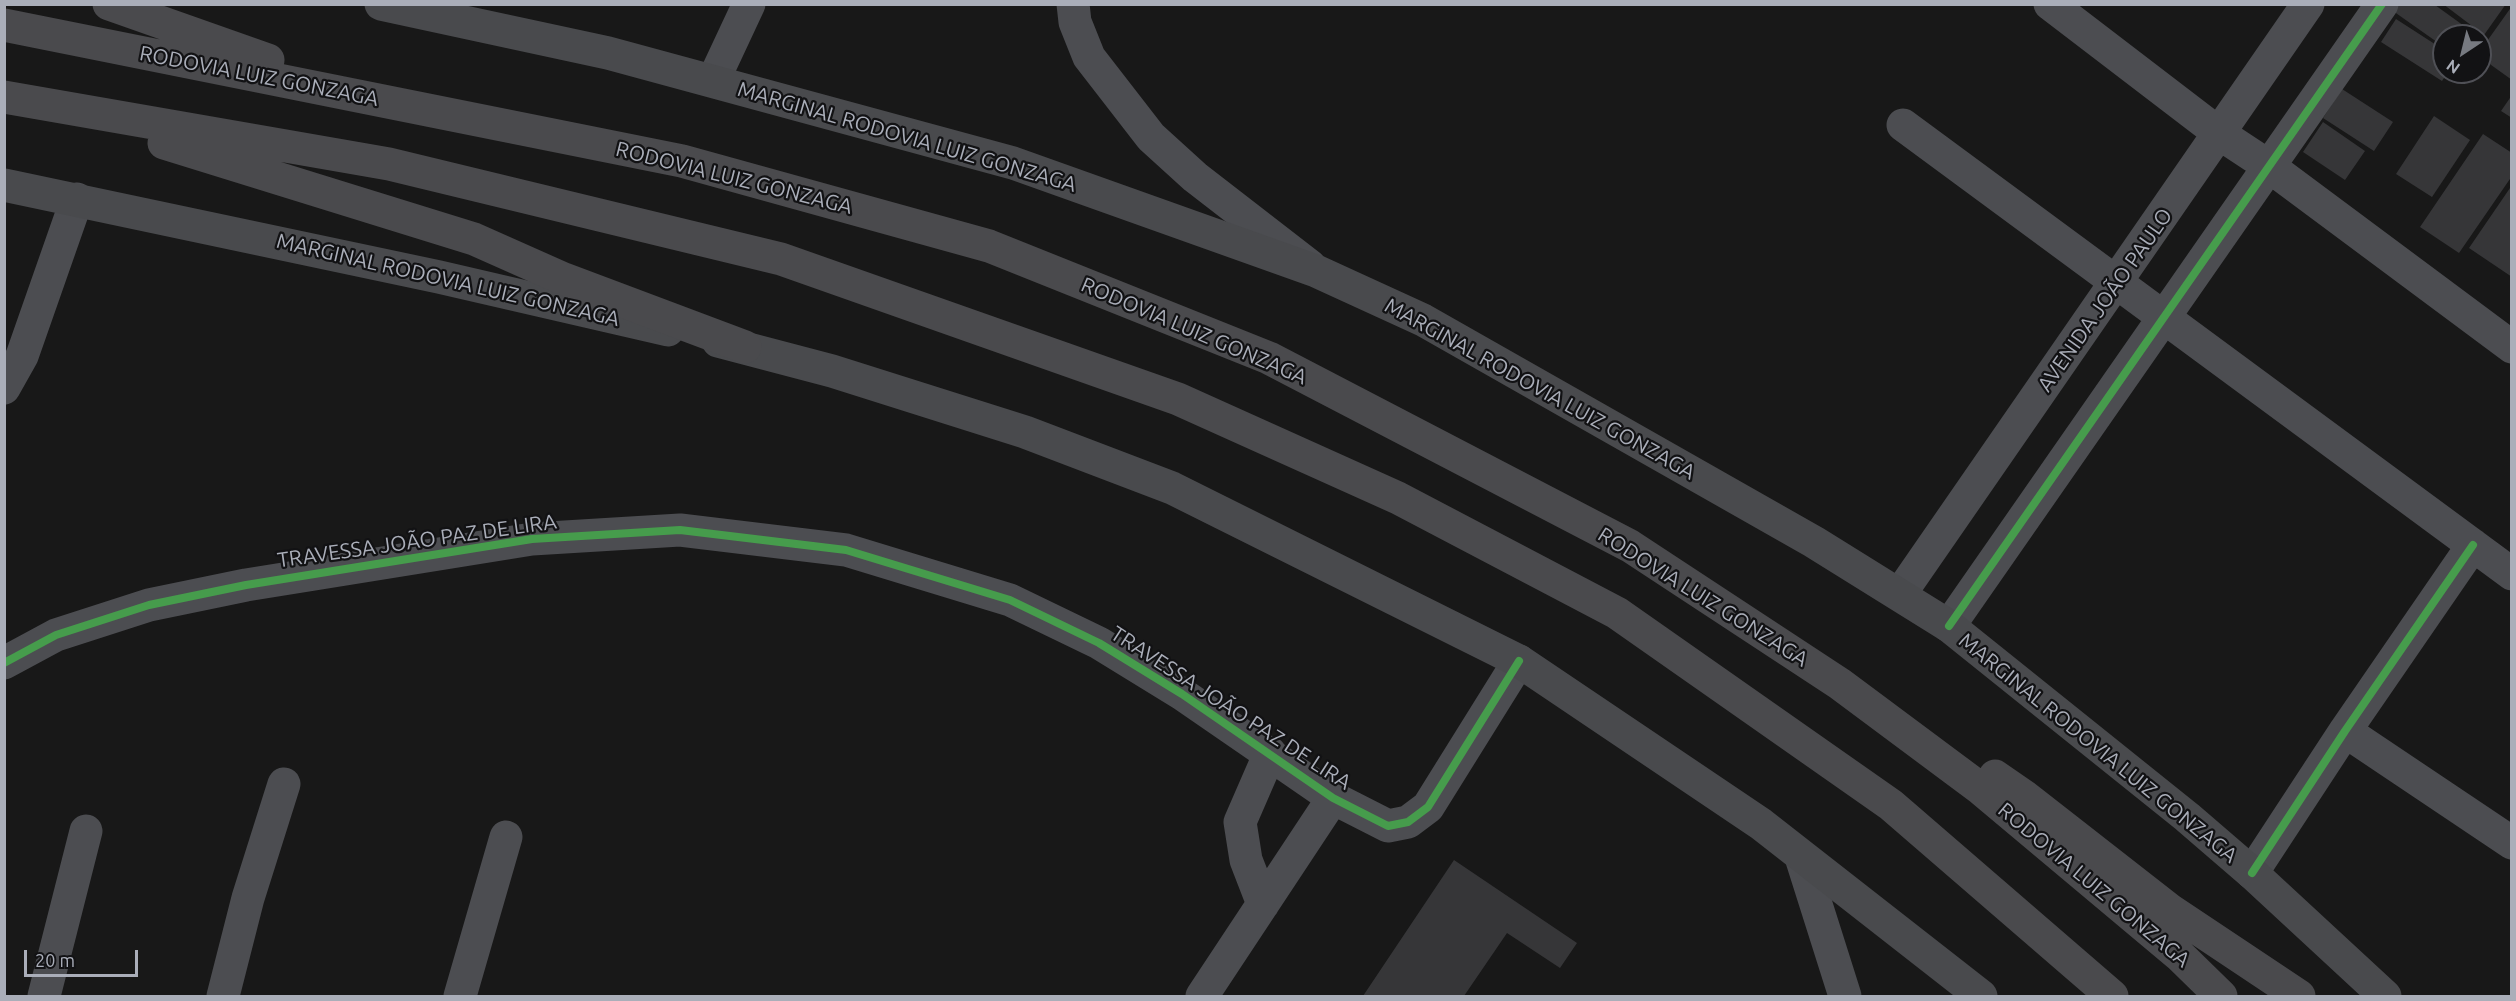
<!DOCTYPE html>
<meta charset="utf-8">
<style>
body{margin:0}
#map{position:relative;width:2516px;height:1001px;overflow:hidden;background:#181818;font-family:Ubuntu,sans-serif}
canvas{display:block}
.frame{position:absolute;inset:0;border:6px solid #aaaeb9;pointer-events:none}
.north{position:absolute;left:2432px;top:24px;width:60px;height:60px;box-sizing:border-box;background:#121214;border:2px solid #4f5056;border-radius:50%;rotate:215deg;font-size:16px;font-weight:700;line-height:24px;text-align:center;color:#aaaeb9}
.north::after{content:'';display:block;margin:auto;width:21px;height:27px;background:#777a81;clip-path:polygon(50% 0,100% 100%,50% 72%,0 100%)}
.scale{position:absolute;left:24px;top:950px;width:114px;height:27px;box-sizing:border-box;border:3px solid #aaaeb9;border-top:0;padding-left:8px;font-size:18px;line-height:21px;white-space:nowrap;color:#aaaeb9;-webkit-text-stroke:4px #121214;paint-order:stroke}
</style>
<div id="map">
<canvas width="2516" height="1001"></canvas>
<div class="frame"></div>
<div class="north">N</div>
<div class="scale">20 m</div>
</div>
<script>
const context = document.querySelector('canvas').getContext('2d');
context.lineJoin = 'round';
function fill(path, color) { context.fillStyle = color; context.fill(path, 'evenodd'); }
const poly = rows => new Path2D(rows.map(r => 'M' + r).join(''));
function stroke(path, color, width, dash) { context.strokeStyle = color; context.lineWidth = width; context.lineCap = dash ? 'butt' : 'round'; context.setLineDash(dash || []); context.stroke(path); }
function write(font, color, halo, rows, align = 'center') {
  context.font = font + ' Ubuntu,sans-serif'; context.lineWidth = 4.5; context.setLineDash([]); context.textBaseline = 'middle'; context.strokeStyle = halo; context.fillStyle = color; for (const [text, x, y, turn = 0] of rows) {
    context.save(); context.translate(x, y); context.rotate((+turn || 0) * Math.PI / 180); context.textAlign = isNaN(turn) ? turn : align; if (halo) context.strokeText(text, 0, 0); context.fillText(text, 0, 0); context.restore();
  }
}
const building = poly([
 [2443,4,2506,4,2484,35],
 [2398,5,2435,5,2478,36,2444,36,2444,47,2393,11],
 [2512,6,2512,80,2480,57,2480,51],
 [2396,19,2444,50,2444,72,2448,72,2442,81,2381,42],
 [2342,89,2393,122,2374,151,2323,118],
 [2512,95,2512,118,2501,111],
 [2434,116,2470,140,2432,197,2396,174],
 [2323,122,2365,151,2345,180,2303,152],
 [2483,134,2512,153,2512,176,2459,253,2420,227],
 [2510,188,2512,189,2512,277,2469,248],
 [1454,860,1577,943,1560,968,1507,933,1464,996,1363,996]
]);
const minor = poly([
 [1073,4,1075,22,1089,57,1151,137,1195,177,1310,266],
 [2050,4,2220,134,2270,167,2512,347],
 [713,81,749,4],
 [1903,125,2512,574],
 [4,388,22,356,77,199],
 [1900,594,2308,4],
 [1949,626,2382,4],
 [4,663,56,635,149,605,246,585,532,539,680,530,846,550,1010,600,1099,643,1182,694,1333,798,1388,826,1408,822,1428,807,1519,661],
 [2345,731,2512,843],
 [1801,857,1845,996],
 [2252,873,2345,731,2473,545],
 [1263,904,1246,860,1240,822,1270,753],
 [44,996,86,831],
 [223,996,248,898,284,784],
 [460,996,506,837],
 [1202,996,1333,798]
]);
const major = poly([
 [381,4,608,53,1013,163,1316,271,1423,320,1814,542,1949,626,2187,817,2252,873,2385,996],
 [4,185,439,277,668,330],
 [718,341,832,371,1025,432,1172,488,1519,661,1761,824,1981,996]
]);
const highway = poly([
 [109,4,268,60],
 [4,25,682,161,989,246,1269,358,1630,546,1840,684,1981,789,2179,955,2221,996],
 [4,97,389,164,781,259,1178,399,1398,498,1617,613,1891,805,2112,996],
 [164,143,474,239,564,279,745,347],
 [1995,776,2024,796,2170,910,2299,996]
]);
const cycleway = poly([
 [1949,626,2382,4],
 [4,663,56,635,149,605,246,585,532,539,680,530,846,550,1010,600,1099,643,1182,694,1333,798,1388,826,1408,822,1428,807,1519,661],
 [2252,873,2345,731,2473,545]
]);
const streetNames = [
 ["RODOVIA LUIZ GONZAGA",259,76,11],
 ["MARGINAL RODOVIA LUIZ GONZAGA",907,137,16],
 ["RODOVIA LUIZ GONZAGA",734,178,14],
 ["MARGINAL RODOVIA LUIZ GONZAGA",448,280,13],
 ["AVENIDA JOÃO PAULO",2105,300,-55],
 ["RODOVIA LUIZ GONZAGA",1194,331,23],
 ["MARGINAL RODOVIA LUIZ GONZAGA",1540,389,29],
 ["TRAVESSA JOÃO PAZ DE LIRA",417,541,-8],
 ["RODOVIA LUIZ GONZAGA",1703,597,32],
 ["TRAVESSA JOÃO PAZ DE LIRA",1231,708,33],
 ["MARGINAL RODOVIA LUIZ GONZAGA",2098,748,39],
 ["RODOVIA LUIZ GONZAGA",2094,885,40]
];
fill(building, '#363638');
stroke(minor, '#4c4d51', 33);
stroke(major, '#494a4d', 33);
stroke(highway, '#4a4a4d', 33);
stroke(cycleway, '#469c4c', 8);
write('21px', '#aaaeb9', '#121214', streetNames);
</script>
